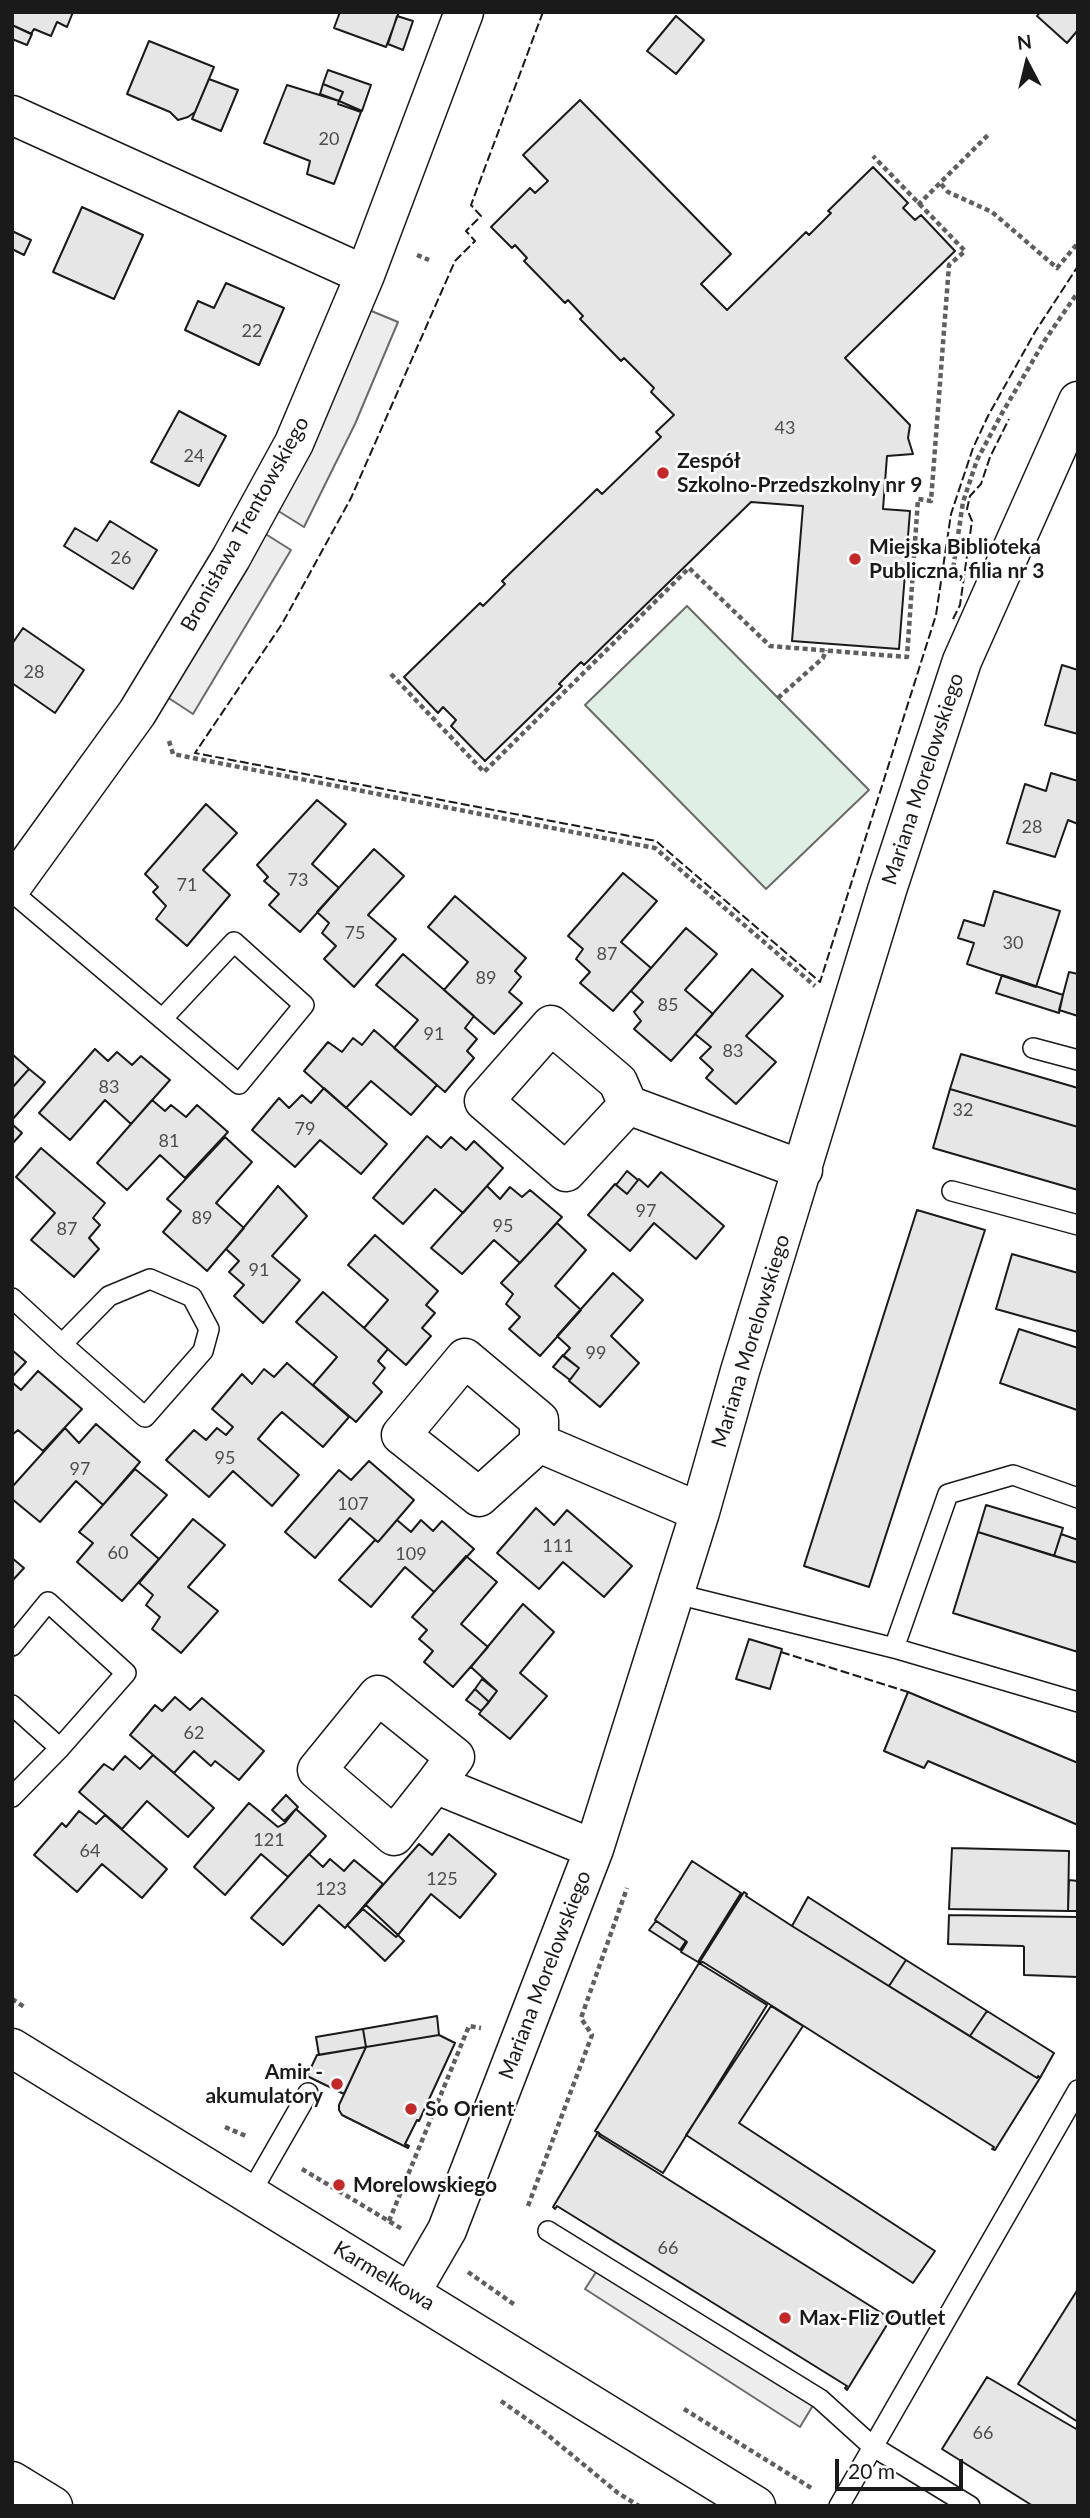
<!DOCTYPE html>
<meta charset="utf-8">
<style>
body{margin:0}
#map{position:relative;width:1090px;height:2518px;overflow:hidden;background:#fff;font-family:Lato,sans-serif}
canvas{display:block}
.frame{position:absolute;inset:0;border:14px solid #1a1a1a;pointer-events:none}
.north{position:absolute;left:992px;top:28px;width:70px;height:70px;-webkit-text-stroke:5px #fff;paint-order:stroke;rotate:353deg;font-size:19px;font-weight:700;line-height:28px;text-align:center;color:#1a1a1a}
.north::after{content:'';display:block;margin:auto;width:24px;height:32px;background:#1a1a1a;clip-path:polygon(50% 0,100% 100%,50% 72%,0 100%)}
.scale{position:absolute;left:835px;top:2459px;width:128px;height:32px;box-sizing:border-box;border:4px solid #1a1a1a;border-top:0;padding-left:9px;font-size:21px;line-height:24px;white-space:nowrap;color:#1a1a1a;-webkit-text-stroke:5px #fff;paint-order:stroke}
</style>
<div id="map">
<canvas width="1090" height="2518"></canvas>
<div class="frame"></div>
<div class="north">N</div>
<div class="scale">20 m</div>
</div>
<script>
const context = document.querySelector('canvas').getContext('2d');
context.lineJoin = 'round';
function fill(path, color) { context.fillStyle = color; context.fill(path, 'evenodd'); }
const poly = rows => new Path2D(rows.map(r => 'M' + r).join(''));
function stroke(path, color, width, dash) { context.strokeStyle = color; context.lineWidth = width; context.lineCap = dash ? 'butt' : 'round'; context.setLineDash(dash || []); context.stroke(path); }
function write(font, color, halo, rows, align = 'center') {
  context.font = font + ' Lato,sans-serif'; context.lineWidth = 5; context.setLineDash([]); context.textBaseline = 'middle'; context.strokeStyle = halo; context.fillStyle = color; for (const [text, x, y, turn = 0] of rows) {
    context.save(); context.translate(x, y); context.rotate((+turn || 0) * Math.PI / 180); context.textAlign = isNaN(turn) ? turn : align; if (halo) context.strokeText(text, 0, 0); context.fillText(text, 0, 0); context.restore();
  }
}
const green = poly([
 [687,606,869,790,766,889,585,705,687,606]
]);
const parking = poly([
 [369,310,398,322,355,424,304,527,275,509,369,310],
 [264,533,291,550,193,714,167,697,264,533],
 [600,2266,815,2402,800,2427,585,2289,600,2266]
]);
const building = poly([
 [12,12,73,12,67,27,57,22,51,36,34,29,31,34,12,25,12,12],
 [340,12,399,12,386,47,334,28,340,12],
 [1040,12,1078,12,1078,30,1067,43,1037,16,1040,12],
 [397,16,413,21,403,50,388,44,397,16],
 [676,16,704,40,676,74,647,51,676,16],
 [12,25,32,34,27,45,12,39,12,25],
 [149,41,214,67,195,112,188,117,178,120,170,112,127,94,149,41],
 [328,70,371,85,362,111,339,101,343,92,323,84,328,70],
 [209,79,238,90,221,131,192,119,209,79],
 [323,84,343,92,339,101,320,94,323,84],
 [287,85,339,101,338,104,361,112,334,184,307,174,310,161,264,143,287,85],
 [580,100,731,254,701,284,727,310,806,232,809,235,831,213,828,211,873,167,908,203,903,208,915,220,921,215,955,251,845,358,910,425,908,438,913,454,887,456,883,509,910,511,899,649,792,641,803,506,751,502,584,665,581,662,559,684,562,686,485,761,451,726,456,720,443,707,438,713,404,677,480,603,483,606,505,584,502,581,597,489,602,494,661,437,656,432,674,415,651,392,654,388,624,358,621,361,580,319,583,316,568,300,565,303,524,261,527,258,515,245,512,248,491,227,530,188,535,193,548,181,523,155,580,100],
 [82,207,143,235,114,299,53,272,82,207],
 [12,231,31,240,24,255,12,249,12,231],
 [226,283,284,308,259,365,185,330,198,301,214,308,226,283],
 [179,411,226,436,199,486,151,462,179,411],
 [110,521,157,550,133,589,64,546,75,528,97,541,110,521],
 [23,628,84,670,55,713,12,683,12,644,23,628],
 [1062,665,1078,670,1078,734,1045,725,1062,665],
 [1051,773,1078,781,1078,824,1068,820,1055,857,1007,843,1025,784,1046,791,1051,773],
 [317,800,346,824,312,864,339,888,300,932,269,905,279,894,264,881,268,877,257,865,317,800],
 [206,804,237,833,203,870,230,895,187,946,156,919,166,906,153,892,158,887,145,874,206,804],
 [374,849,404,876,368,915,396,939,354,987,324,959,336,946,322,933,329,923,317,912,374,849],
 [623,873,657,901,621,942,651,968,613,1011,580,983,590,972,576,959,583,949,568,936,623,873],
 [994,891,1060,911,1036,987,967,964,974,943,958,938,964,920,984,926,994,891],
 [455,896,526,958,515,971,521,977,509,992,522,1003,494,1034,444,990,468,962,428,927,455,896],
 [686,928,717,954,685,990,713,1014,671,1061,634,1029,641,1021,634,1012,643,1002,631,991,686,928],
 [403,954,474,1016,465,1028,477,1039,467,1051,474,1058,445,1092,394,1048,418,1020,376,985,403,954],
 [752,969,783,996,746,1036,776,1062,736,1104,706,1078,713,1070,700,1058,711,1047,695,1034,752,969],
 [1069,972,1078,974,1078,1016,1059,1010,1069,972],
 [1002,975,1063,995,1059,1013,996,993,1002,975],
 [374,1030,437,1085,411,1115,371,1081,346,1108,304,1071,328,1042,342,1052,353,1038,362,1045,374,1030],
 [95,1049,108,1061,117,1052,132,1065,141,1056,170,1080,131,1124,105,1100,70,1140,39,1113,95,1049],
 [12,1054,29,1069,12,1088,12,1054],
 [961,1054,1078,1088,1078,1127,950,1089,961,1054],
 [29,1069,45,1082,12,1120,12,1088,29,1069],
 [324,1088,387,1144,361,1174,320,1140,295,1167,252,1130,279,1098,289,1108,302,1095,311,1103,324,1088],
 [950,1089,1078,1127,1078,1190,933,1148,950,1089],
 [152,1100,165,1111,171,1105,186,1117,197,1105,228,1132,185,1178,160,1155,127,1190,97,1163,152,1100],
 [12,1124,22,1133,12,1144,12,1124],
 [427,1136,441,1148,451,1137,466,1150,474,1141,503,1168,463,1213,435,1189,403,1224,373,1198,427,1136],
 [225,1137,252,1162,216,1203,244,1228,207,1271,163,1232,181,1211,167,1199,225,1137],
 [41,1148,105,1203,93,1218,100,1225,89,1238,99,1249,74,1277,31,1240,55,1213,16,1177,41,1148],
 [627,1171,638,1180,627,1194,616,1185,627,1171],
 [661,1172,724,1226,696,1259,654,1223,630,1251,588,1215,615,1184,627,1194,639,1179,648,1187,661,1172],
 [278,1186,307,1216,272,1256,300,1280,263,1323,234,1296,244,1285,229,1272,239,1261,226,1249,278,1186],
 [487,1186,500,1199,510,1187,522,1197,530,1190,562,1217,520,1263,494,1240,462,1274,431,1248,487,1186],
 [917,1210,985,1230,869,1587,804,1566,917,1210],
 [557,1223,586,1250,555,1286,581,1310,540,1356,509,1329,520,1317,506,1304,513,1294,501,1283,557,1223],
 [375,1235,438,1291,426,1305,435,1313,422,1328,431,1336,406,1365,364,1328,388,1300,348,1265,375,1235],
 [1012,1254,1078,1273,1078,1332,996,1309,1012,1254],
 [613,1273,643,1300,611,1336,639,1363,600,1407,569,1381,579,1368,563,1356,570,1348,557,1336,613,1273],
 [323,1292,388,1349,378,1361,385,1368,373,1383,382,1392,356,1422,313,1385,337,1357,296,1322,323,1292],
 [1019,1329,1078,1348,1077,1410,1000,1383,1019,1329],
 [12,1350,26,1362,12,1377,12,1350],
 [563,1355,579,1368,570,1380,553,1367,563,1355],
 [287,1363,349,1417,323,1447,282,1412,275,1419,258,1439,299,1475,272,1506,233,1471,209,1497,166,1460,194,1430,206,1440,217,1428,226,1435,233,1427,212,1409,242,1374,252,1384,264,1369,274,1377,287,1363],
 [38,1371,82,1409,43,1451,18,1430,12,1435,12,1382,21,1390,38,1371],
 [96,1424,140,1462,103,1505,76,1481,40,1522,12,1499,12,1487,65,1428,79,1443,96,1424],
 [369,1461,414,1500,378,1542,350,1518,315,1558,285,1532,339,1470,351,1480,369,1461],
 [135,1469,167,1495,131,1535,159,1559,122,1601,77,1562,93,1543,79,1532,135,1469],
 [986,1505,1063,1528,1054,1556,978,1532,986,1505],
 [536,1508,554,1525,567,1510,632,1566,604,1597,563,1562,539,1589,497,1553,536,1508],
 [193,1519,225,1545,188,1587,218,1611,181,1653,152,1629,160,1617,146,1605,153,1595,139,1583,193,1519],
 [397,1520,411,1532,421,1520,433,1531,442,1521,474,1549,434,1592,405,1567,371,1607,339,1580,375,1540,378,1542,397,1520],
 [978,1532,1078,1563,1078,1652,953,1613,978,1532],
 [1061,1534,1078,1540,1078,1563,1054,1556,1061,1534],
 [466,1556,497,1582,461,1624,488,1647,453,1687,424,1662,433,1651,419,1639,427,1630,412,1617,466,1556],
 [12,1558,24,1568,12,1581,12,1558],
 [523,1604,554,1632,520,1673,547,1696,510,1739,479,1714,497,1691,471,1667,523,1604],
 [749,1639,782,1649,770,1689,736,1679,749,1639],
 [482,1679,497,1691,489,1702,475,1689,482,1679],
 [475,1689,489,1702,481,1711,466,1700,475,1689],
 [908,1692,1078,1763,1078,1825,928,1761,924,1768,884,1751,908,1692],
 [175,1697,190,1710,202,1698,264,1751,239,1780,215,1761,211,1766,194,1751,174,1773,130,1735,155,1705,162,1711,175,1697],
 [153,1755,214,1808,188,1837,147,1801,122,1829,79,1792,104,1764,113,1770,125,1756,140,1769,153,1755],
 [286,1795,298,1807,284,1821,272,1810,286,1795],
 [249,1803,278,1827,285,1823,296,1809,326,1836,288,1877,261,1854,225,1895,194,1867,249,1803],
 [79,1811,96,1824,105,1815,167,1869,142,1898,102,1864,77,1892,34,1855,62,1823,66,1827,79,1811],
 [449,1834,496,1874,460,1918,431,1894,398,1935,366,1905,362,1909,419,1844,432,1855,449,1834],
 [952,1848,1069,1851,1068,1911,949,1909,952,1848],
 [309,1854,323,1867,330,1859,344,1871,354,1860,383,1884,345,1928,319,1905,283,1945,251,1918,309,1854],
 [692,1861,741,1893,698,1962,681,1952,687,1942,655,1920,692,1861],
 [1069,1880,1078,1881,1078,1911,1068,1911,1069,1880],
 [744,1892,747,1894,746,1896,792,1926,1037,2078,1038,2076,1040,2078,995,2150,992,2149,994,2147,703,1962,699,1963,744,1892],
 [808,1897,906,1960,889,1986,792,1926,808,1897],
 [363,1909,396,1937,398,1935,404,1941,385,1961,347,1925,363,1909],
 [949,1915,1078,1917,1078,1977,1024,1975,1024,1947,1023,1946,948,1944,949,1915],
 [656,1921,686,1941,680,1950,649,1930,656,1921],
 [906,1960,987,2011,970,2036,889,1986,906,1960],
 [699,1963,767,2005,663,2173,595,2131,699,1963],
 [771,2006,803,2026,739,2123,935,2251,913,2283,686,2135,771,2006],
 [987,2011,1054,2053,1040,2078,1038,2076,1037,2078,970,2036,987,2011],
 [437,2016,439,2035,366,2047,363,2029,437,2016],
 [363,2029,366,2047,319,2055,316,2037,363,2029],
 [439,2035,455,2043,419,2121,417,2120,405,2144,409,2146,408,2148,342,2115,339,2110,339,2105,366,2047,439,2035],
 [366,2047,344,2094,307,2076,317,2055,366,2047],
 [598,2132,600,2134,599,2136,888,2317,891,2314,893,2315,847,2390,845,2388,847,2386,557,2206,555,2209,553,2207,598,2132],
 [1078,2289,1078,2422,1018,2384,1078,2289],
 [987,2377,1078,2430,1078,2506,1033,2506,942,2449,987,2377]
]);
const path = poly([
 [941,184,948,192,992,212,1057,268,1078,243],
 [918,205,988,135],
 [417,255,429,260],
 [952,576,963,502,977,460,1001,415,1045,340,1078,292],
 [391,674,484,772,689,568,770,646,907,657,918,499,931,501,949,265,965,251,873,156],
 [778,698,823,658,826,650],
 [169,741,173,754,198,759,655,848,815,986],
 [12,1999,26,2008],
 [225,2127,246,2136],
 [302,2169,402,2229],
 [528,2206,592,2035,581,2018,627,1888],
 [389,2221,469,2026,481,2028],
 [468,2272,515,2305],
 [501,2401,538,2427,618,2493,639,2506],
 [684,2409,813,2489]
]);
const lane = poly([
 [12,892,239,1084,304,1005,234,942,163,1018],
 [1033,1048,1078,1060],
 [952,1191,1078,1225],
 [12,1298,62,1344,145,1417,203,1351,209,1329,192,1297,150,1279,109,1296,62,1344],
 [673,1593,894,1648,1078,1702],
 [12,1646,48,1602,126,1673,60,1748,12,1797],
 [894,1648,948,1494,1013,1475,1078,1498],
 [12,1705,60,1748],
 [250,2194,308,2093],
 [548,2231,820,2399,872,2446,970,2506],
 [839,2506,1078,2090]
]);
const street = poly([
 [12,115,365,275],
 [12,886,137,713,231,558,294,443,365,275,464,12],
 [628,1105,566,1172,484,1101,551,1025,618,1082,628,1105,803,1170],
 [539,1443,479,1497,401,1435,465,1358,539,1420,539,1443,700,1512],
 [435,1784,394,1836,317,1770,378,1695,455,1757,435,1784,594,1849],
 [411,2292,447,2230,594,1849,700,1512,740,1371,887,890,962,661,1078,401],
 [12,2481,53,2506]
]);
const secondary = poly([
 [12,2048,756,2506]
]);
const fence = poly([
 [543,12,471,205,481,216,466,231,475,241,455,261,351,498,282,624,195,753,656,841,820,982,936,615,951,514,973,448,988,416,1035,332,1078,266],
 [953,619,960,605,972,521,967,509,970,496,981,484,990,457,1009,419],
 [781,1652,908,1692]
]);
const markers = [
 [663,473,7,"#c62828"],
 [855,559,7,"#c62828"],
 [337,2084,7,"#c62828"],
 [411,2109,7,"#c62828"],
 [339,2185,7,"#c62828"],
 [785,2318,7,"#c62828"]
];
const numberNames = [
 ["20",329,139],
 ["22",252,331],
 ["43",785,428],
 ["24",194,456],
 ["26",121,558],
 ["28",34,672],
 ["28",1032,827],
 ["73",298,880],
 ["71",187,885],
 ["75",355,933],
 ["30",1013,943],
 ["87",607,954],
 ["89",486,978],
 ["85",668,1005],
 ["91",434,1034],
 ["83",733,1051],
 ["83",109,1087],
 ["32",963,1110],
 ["79",305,1129],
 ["81",169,1141],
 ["97",646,1211],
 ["89",202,1218],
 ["95",503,1226],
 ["87",67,1229],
 ["91",259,1270],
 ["99",596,1353],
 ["95",225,1458],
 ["97",80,1469],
 ["107",353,1504],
 ["111",558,1546],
 ["60",118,1553],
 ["109",411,1554],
 ["62",194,1733],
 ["121",269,1840],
 ["64",90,1851],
 ["125",442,1879],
 ["123",331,1889],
 ["66",668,2248],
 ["66",983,2433]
];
const poiNames = [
 ["Zespół",677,461],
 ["Szkolno-Przedszkolny nr 9",677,485],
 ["Miejska Biblioteka",869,547],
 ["Publiczna, filia nr 3",869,571],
 ["Amir -",323,2072,"right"],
 ["akumulatory",323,2096,"right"],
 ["So Orient",425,2109],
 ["Morelowskiego",353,2185],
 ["Max-Fliz Outlet",799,2318]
];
const streetNames = [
 ["Bronisława Trentowskiego",245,524,-61],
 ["Mariana Morelowskiego",923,779,-72],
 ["Mariana Morelowskiego",751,1341,-73],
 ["Mariana Morelowskiego",545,1975,-69],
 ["Karmelkowa",384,2276,31]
];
fill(green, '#e0efe3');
stroke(green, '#6a6a6a', 2);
fill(parking, '#ededed');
stroke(parking, '#6a6a6a', 2);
fill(building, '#e6e6e6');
stroke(building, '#1a1a1a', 2);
stroke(lane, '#1a1a1a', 22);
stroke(street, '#1a1a1a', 41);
stroke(secondary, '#1a1a1a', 41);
stroke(path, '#5f5f5f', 4.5, [5, 3.5]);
stroke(lane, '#fff', 19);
stroke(street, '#fff', 38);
stroke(secondary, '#fff', 38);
stroke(fence, '#1a1a1a', 2, [9, 3.5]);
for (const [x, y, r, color] of markers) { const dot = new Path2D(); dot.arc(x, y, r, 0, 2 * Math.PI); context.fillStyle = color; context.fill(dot); stroke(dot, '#fff', 2.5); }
write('18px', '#4d4d4d', null, numberNames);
write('bold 21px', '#1a1a1a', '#fff', poiNames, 'left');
write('21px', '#1a1a1a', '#fff', streetNames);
</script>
